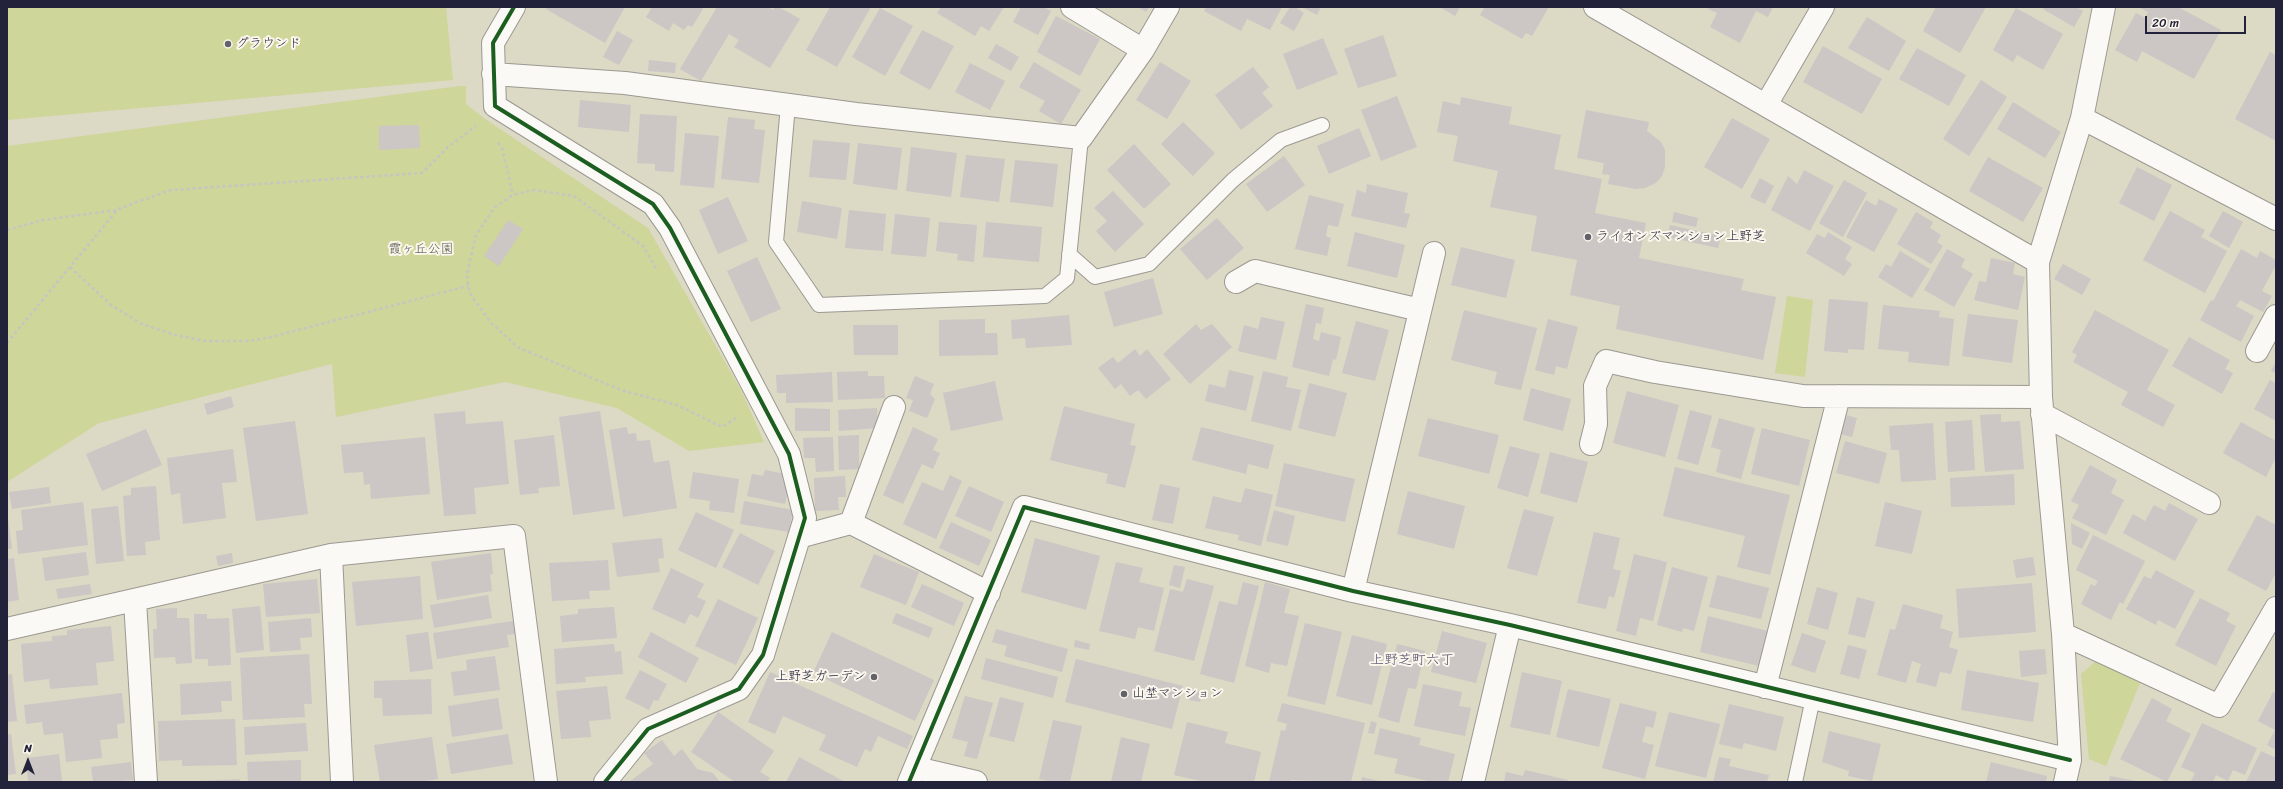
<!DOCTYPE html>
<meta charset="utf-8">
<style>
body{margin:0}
#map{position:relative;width:2283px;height:789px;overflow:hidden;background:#dcd9c5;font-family:Sriracha,sans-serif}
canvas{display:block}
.frame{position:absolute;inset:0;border:8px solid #22223b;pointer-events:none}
.north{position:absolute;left:8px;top:741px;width:40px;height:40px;-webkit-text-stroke:3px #fbf7ec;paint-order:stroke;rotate:0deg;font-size:11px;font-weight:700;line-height:16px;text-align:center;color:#22223b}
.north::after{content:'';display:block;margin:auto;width:14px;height:18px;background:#22223b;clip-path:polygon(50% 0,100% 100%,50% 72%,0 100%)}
.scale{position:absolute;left:2145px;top:16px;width:101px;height:18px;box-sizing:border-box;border:2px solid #22223b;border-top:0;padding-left:5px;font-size:12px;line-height:14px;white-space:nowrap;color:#22223b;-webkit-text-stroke:3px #fbf7ec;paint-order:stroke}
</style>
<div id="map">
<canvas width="2283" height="789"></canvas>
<div class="frame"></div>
<div class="north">N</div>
<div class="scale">20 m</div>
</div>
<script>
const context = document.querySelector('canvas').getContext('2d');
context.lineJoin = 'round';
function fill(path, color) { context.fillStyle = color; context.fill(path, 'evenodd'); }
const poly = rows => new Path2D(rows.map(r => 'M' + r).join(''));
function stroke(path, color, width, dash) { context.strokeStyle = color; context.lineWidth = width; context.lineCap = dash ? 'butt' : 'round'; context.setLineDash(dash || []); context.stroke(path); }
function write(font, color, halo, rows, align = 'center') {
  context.font = font + ' Sriracha,"Klee One",sans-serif'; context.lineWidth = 4; context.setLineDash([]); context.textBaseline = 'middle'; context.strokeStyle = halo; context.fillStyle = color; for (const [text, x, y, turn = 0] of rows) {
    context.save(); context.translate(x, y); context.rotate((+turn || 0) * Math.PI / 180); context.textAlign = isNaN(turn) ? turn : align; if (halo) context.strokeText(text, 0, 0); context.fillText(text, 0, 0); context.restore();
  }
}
const green = poly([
 [7,7,446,7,453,80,7,120],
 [460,86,466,86,466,104,485,119,648,228,741,390,764,442,689,451,617,408,505,382,336,417,332,364,99,423,7,482,7,146],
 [1787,296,1813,300,1805,377,1775,373],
 [2096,661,2140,683,2106,766,2089,759,2081,674]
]);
const building = poly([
 [547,7,625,7,605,43,546,9],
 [652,7,704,7,692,27,688,25,684,30,673,23,669,31,646,17],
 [717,7,768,7,773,10,775,7,779,7,800,19,770,68,734,47,739,40,729,34,701,81,680,69],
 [830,7,871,7,837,67,806,50],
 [941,7,1004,7,989,31,981,26,975,36,937,13],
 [1021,7,1043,7,1051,11,1038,35,1013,22],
 [1138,7,1149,7,1146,12],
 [1206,7,1282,7,1270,30,1247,19,1241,31,1204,11],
 [1290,7,1295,7,1304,13,1294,31,1280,23],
 [1302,7,1321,7,1317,15],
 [1440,7,1460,7,1455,16],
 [1485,7,1549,7,1532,36,1526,33,1522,39,1480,15],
 [1709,7,1773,7,1768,17,1756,11,1740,43,1710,27,1717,13,1708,9],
 [1936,7,1986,7,1960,53,1923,31],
 [2044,7,2076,7,2083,11,2074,27,2043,9],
 [2138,7,2178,7,2221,30,2194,79,2142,51,2137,62,2115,50,2136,13,2145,18,2148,12],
 [880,8,913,26,885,76,852,57],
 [2016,8,2063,34,2043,70,2017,55,2013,62,1993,50],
 [1056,16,1100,39,1080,76,1037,52],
 [1867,17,1906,41,1889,71,1848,48],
 [922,30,954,46,930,90,899,73],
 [617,31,633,40,619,65,603,57],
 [1383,35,1397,76,1358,88,1344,49],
 [1323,38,1338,74,1297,90,1283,54],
 [996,44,1019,57,1011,71,988,58],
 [1823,46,1882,79,1862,114,1803,82],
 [1917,48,1966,75,1949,106,1899,79],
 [2270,52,2276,55,2276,141,2235,119],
 [649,60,676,63,675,73,648,71],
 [1034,62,1081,90,1061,124,1039,111,1045,101,1019,87],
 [1160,62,1191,81,1167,119,1136,100],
 [970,63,1005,81,990,110,955,92],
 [1253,67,1269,87,1262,93,1273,106,1241,130,1215,95],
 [1981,80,2007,97,1969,156,1943,139],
 [1397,96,1417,147,1381,161,1361,110],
 [1461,97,1512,107,1509,124,1561,135,1554,169,1602,179,1595,213,1646,223,1639,258,1744,279,1741,290,1776,297,1763,360,1616,329,1620,306,1570,295,1577,260,1531,251,1537,216,1490,207,1498,171,1453,161,1458,136,1437,132,1443,101,1460,105],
 [580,100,631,105,629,132,578,127],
 [2013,102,2061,132,2045,158,1997,129],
 [1586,110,1649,122,1647,131,1661,142,1665,150,1665,167,1662,176,1656,183,1645,188,1636,189,1608,184,1610,175,1602,174,1604,163,1577,158],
 [640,114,677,116,674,172,655,171,655,164,637,163],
 [728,117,755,120,754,129,765,130,759,183,721,179],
 [1732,118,1770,139,1742,189,1704,167],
 [1183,122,1215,153,1193,176,1161,144],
 [419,125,420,148,379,150,379,126],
 [1359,128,1371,156,1329,174,1317,146],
 [685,133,719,136,714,188,680,185],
 [813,140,850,143,846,180,809,177],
 [858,143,902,148,897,190,853,184],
 [1134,144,1171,184,1144,209,1107,170],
 [911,147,957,153,951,197,906,191],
 [966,155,1005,159,999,202,960,197],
 [1284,156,1305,185,1267,212,1246,184],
 [1988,157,2043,188,2023,222,1969,191],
 [1015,160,1058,164,1053,207,1010,202],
 [2137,167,2172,185,2154,221,2119,203],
 [1804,170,1834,186,1810,231,1771,210,1788,176,1797,184],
 [1760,178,1774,186,1765,204,1750,197],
 [1844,180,1867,193,1843,237,1819,223],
 [1367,184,1408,193,1404,213,1410,214,1406,228,1351,216,1357,190,1366,193],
 [1113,191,1144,224,1115,252,1096,231,1107,221,1094,208],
 [1309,195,1344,204,1338,227,1328,225,1326,236,1331,238,1327,256,1295,249],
 [728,197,748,241,718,254,699,210],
 [1879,199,1898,209,1874,252,1846,237,1866,200,1876,206],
 [802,201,842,208,837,239,797,232],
 [849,210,886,214,883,251,845,248],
 [2170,211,2205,230,2201,237,2227,251,2205,293,2143,260],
 [2223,211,2243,222,2229,248,2209,236],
 [1674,212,1698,218,1696,227,1672,222],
 [1916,212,1933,222,1930,228,1941,235,1937,242,1943,246,1931,264,1897,244],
 [895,214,930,218,926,257,891,254],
 [1217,218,1244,248,1207,280,1180,249],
 [508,220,523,229,499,266,484,256],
 [939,222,977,225,974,262,957,260,958,254,936,251],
 [986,222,1042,227,1039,262,983,257],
 [1670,225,1721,236,1718,248,1667,237],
 [1355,232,1405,245,1397,278,1347,266],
 [1828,232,1852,247,1845,259,1852,264,1844,276,1806,253,1817,234,1825,238],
 [1461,247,1515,260,1506,298,1451,285],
 [1947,249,1965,259,1961,267,1973,274,1954,307,1924,290],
 [2241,249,2257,258,2260,251,2276,260,2276,265,2262,291,2272,296,2263,312,2240,300,2236,306,2254,316,2241,342,2200,320,2211,300,2213,301],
 [1900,251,1930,269,1912,298,1878,277,1886,264,1891,267],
 [757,257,781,309,751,322,727,271],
 [1991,258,2015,263,2013,274,2025,277,2018,310,1974,300,1979,281,1986,282],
 [2063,264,2091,279,2082,295,2054,279],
 [1153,278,1163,314,1114,327,1104,292],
 [1829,299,1868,302,1864,350,1848,349,1848,353,1824,351],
 [1306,304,1324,308,1321,324,1316,323,1313,339,1319,341,1321,332,1341,337,1336,360,1333,359,1329,376,1292,367],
 [1883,305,1940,311,1939,317,1954,319,1949,366,1908,362,1909,352,1878,349],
 [1464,310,1537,328,1521,390,1494,384,1497,372,1451,360],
 [2095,310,2169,350,2147,390,2175,405,2163,427,2121,405,2128,392,2073,362,2077,355,2072,352],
 [1968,314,2018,320,2012,363,1962,356],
 [1069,315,1072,345,1026,348,1025,338,1012,339,1011,320],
 [1261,317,1285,322,1276,360,1238,351,1244,325,1258,329],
 [985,319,985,333,997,333,998,355,939,356,939,320],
 [1548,319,1578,327,1567,369,1556,366,1554,375,1535,370],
 [1356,321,1389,330,1375,381,1342,373],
 [1196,324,1201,330,1212,324,1232,347,1190,384,1163,354],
 [853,325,898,325,898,355,854,355],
 [2189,337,2230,360,2225,369,2233,373,2222,394,2172,366],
 [1135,349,1140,356,1147,349,1171,379,1146,399,1138,390,1130,396,1121,384,1115,389,1098,368,1113,357,1118,363],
 [2276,361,2276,373,2271,371],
 [1229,370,1254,376,1246,411,1205,401,1209,384,1225,388],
 [868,371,868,376,884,376,885,398,838,400,837,372],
 [1263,371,1288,377,1286,387,1301,390,1291,431,1251,421],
 [832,372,833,402,786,403,786,393,777,393,776,375],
 [915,376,934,384,930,394,935,399,927,418,909,411,913,400,906,398],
 [2270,380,2276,383,2276,421,2254,409],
 [995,381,1003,420,951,431,943,393],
 [1309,383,1347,393,1335,437,1298,428],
 [1531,388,1571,399,1563,431,1523,420],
 [1627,391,1679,405,1665,457,1613,443],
 [231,396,234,407,207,415,204,404],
 [1064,406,1135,424,1130,445,1136,446,1125,488,1106,483,1108,474,1050,460],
 [795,408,830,409,830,431,795,431],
 [877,408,878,428,839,431,838,410],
 [1690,410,1712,416,1698,465,1677,459],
 [465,411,466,424,503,421,509,484,474,488,476,514,444,516,434,414],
 [600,411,615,509,573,515,559,417],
 [2001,414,2001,422,2020,421,2024,469,1985,472,1980,415],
 [1846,415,1857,418,1852,437,1840,434],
 [1428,418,1499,435,1489,474,1418,456],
 [1719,418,1755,428,1741,479,1716,472,1721,450,1711,447],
 [1972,420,1975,470,1948,472,1945,422],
 [295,421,308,514,256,521,243,428],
 [2241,422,2276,441,2276,457,2266,477,2223,453],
 [1933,423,1936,480,1901,482,1899,450,1891,450,1889,426],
 [627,427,628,434,636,433,637,441,650,440,654,463,669,460,677,508,623,517,609,430],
 [913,427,938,439,933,450,940,453,933,469,922,464,903,504,883,495],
 [1201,427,1274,445,1268,469,1248,464,1246,474,1192,460],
 [1762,428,1810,440,1799,486,1751,474],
 [146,429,162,465,102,491,86,454],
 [554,435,560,486,538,488,539,493,520,495,514,440],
 [859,435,859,469,839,470,838,436],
 [425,437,430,494,371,499,370,484,364,485,363,472,344,473,341,445],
 [833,437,834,471,816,472,815,458,804,458,803,438],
 [1845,441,1887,453,1879,484,1836,473],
 [1510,446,1540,454,1528,497,1497,488],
 [233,449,237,482,222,483,226,518,183,524,180,493,171,495,167,458],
 [1550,452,1588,462,1577,503,1540,493],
 [1284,463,1355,479,1345,522,1275,506],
 [2090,465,2117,480,2111,493,2124,500,2106,535,2072,518,2079,505,2071,501],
 [1675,467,1790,495,1770,575,1737,567,1745,536,1663,516],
 [765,470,791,475,785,504,747,496,752,474,763,476],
 [693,472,739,479,734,513,709,510,710,501,689,498],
 [2014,474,2015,505,1951,507,1950,478],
 [950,475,962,481,936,539,903,524,922,482,943,491],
 [845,476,846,497,838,497,839,510,815,511,814,478],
 [1160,484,1180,488,1173,524,1152,520],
 [156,486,160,540,145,542,146,555,127,556,123,496,131,495,131,488],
 [969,486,1004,502,991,532,955,516],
 [49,487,51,503,12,509,9,492],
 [1245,488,1273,495,1261,546,1238,540,1239,535,1205,528,1213,496,1241,503],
 [1408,491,1465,506,1454,549,1397,534],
 [744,501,793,510,789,532,740,524],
 [83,502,88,545,18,554,16,531,23,530,21,510],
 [1885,502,1922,511,1912,554,1875,546],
 [2169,503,2198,519,2175,561,2123,533,2133,514,2145,521,2154,505,2165,511],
 [118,506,124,561,96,564,91,509],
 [1524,509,1554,517,1537,576,1507,568],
 [1274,510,1295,516,1288,546,1266,541],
 [7,511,12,549,7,549],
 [696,512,734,530,716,568,678,550],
 [2257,515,2276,525,2276,573,2266,591,2227,570],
 [951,522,991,540,979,566,939,548],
 [2071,523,2090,533,2082,549,2072,544],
 [1594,532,1620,538,1613,569,1621,571,1614,598,1609,596,1606,609,1577,603],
 [740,533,775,551,758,585,722,567],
 [2093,535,2145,561,2123,604,2120,602,2111,620,2081,604,2091,584,2095,586,2098,581,2076,570],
 [662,538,664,558,658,559,660,572,617,577,612,543],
 [1035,538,1100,556,1086,610,1021,592],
 [86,552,89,575,45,581,42,558],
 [232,553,233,563,218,566,216,556],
 [491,553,493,574,490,574,492,591,437,600,431,562],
 [874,554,919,572,906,605,860,587],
 [1634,554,1667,562,1653,621,1640,618,1636,636,1616,631],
 [2033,557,2036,575,2016,578,2013,560],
 [14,558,19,600,7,602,7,559],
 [608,560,610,590,589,591,590,599,552,601,549,563],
 [1116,562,1143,568,1139,582,1164,588,1154,631,1138,627,1135,639,1099,631],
 [1174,565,1185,567,1180,588,1169,585],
 [1672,567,1708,577,1694,631,1683,628,1682,632,1657,625],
 [671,568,704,584,697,597,706,601,698,618,690,614,685,624,652,609],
 [2156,570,2195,591,2175,629,2158,620,2156,625,2126,609,2144,576,2151,579],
 [1717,575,1769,588,1761,619,1709,607],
 [420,576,423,619,356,626,352,582],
 [317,579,320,613,266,617,263,584],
 [1187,579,1214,586,1194,661,1154,651,1170,589,1183,592],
 [1243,582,1259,586,1234,683,1200,674,1219,601,1237,605],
 [1265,582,1290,589,1284,613,1299,616,1287,666,1271,663,1269,673,1245,666],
 [2032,583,2036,632,1959,638,1956,589],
 [90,584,92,594,58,599,56,589],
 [922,584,964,603,954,626,911,607],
 [1817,587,1838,593,1828,630,1807,624],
 [488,595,492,618,434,628,430,605],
 [1857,597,1875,602,1865,638,1848,634],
 [2200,598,2230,613,2226,621,2236,626,2216,666,2175,645],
 [718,599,758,618,736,665,695,646],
 [1903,604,1943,615,1940,628,1953,632,1949,647,1958,650,1951,674,1940,672,1936,687,1916,682,1921,664,1912,661,1906,683,1877,675,1890,629,1895,630],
 [260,606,264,650,236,653,232,609],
 [614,607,617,638,562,642,560,616,578,614,578,609],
 [177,608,177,618,189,618,192,663,176,664,175,657,154,658,153,629,157,629,156,609],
 [896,613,933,628,929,638,892,623],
 [194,614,207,614,207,619,229,618,231,665,208,666,208,659,195,659],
 [1708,616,1768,631,1759,666,1700,652],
 [311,618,312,637,300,638,301,650,270,652,268,622],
 [513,621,515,634,507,635,509,647,437,659,433,633],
 [1305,623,1342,632,1325,705,1287,696],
 [111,626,114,661,96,663,98,685,50,689,49,679,24,682,21,644,52,641,52,636,67,635,67,630],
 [996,629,1068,649,1062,672,1004,656,1007,646,992,642],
 [1442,631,1487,643,1476,683,1431,672],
 [428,632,433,669,410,672,406,635],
 [651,632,699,658,686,683,638,657],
 [832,632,934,680,915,721,813,673],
 [1802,633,1826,641,1815,673,1791,665],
 [1352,635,1387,644,1372,705,1336,696],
 [1075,640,1090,644,1089,650,1074,647],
 [614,644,615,652,621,651,623,674,585,677,586,682,556,684,554,649],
 [1397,644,1425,651,1416,689,1408,688,1399,723,1378,717],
 [1848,645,1867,650,1859,679,1840,674],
 [2045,649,2047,674,2021,677,2019,651],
 [309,654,312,704,304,704,305,717,243,720,240,658],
 [495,656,500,690,454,696,451,672,467,670,466,660],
 [986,658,1058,677,1053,698,981,679],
 [1076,659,1183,686,1172,729,1065,702],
 [640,670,667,684,658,701,654,700,649,710,625,698],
 [1967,670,2039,683,2033,722,1961,710],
 [770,672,913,736,907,749,878,736,871,752,865,749,857,767,819,750,826,735,783,716,775,734,748,722],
 [1522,672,1562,681,1550,735,1510,727],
 [12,674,17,721,7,722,7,675],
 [431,679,432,714,383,716,382,698,374,698,374,681],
 [231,681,232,701,221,701,222,712,181,715,180,684],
 [1423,684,1462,692,1459,706,1471,708,1465,736,1414,726],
 [607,686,611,719,589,721,591,737,561,739,556,691],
 [1192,689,1202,691,1200,702,1189,700],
 [1568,689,1611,699,1599,747,1556,737],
 [2273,692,2276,693,2276,750,2267,745,2275,730,2258,721],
 [122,693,125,723,117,724,118,738,100,740,102,758,66,762,63,733,44,735,42,722,26,724,24,705],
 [965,696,993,703,977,759,964,756,968,742,952,738],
 [1000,697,1024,703,1014,742,989,736],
 [498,698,503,729,452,737,448,706],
 [2152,698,2172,709,2166,721,2191,734,2167,782,2120,759],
 [1282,703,1365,723,1351,782,1290,780,1290,782,1269,782,1281,730,1285,731,1287,724,1277,721],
 [1620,703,1657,712,1653,728,1646,726,1642,742,1654,745,1645,779,1602,768],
 [1729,704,1784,717,1776,751,1744,743,1742,749,1719,744],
 [718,712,774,751,760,772,770,778,767,782,735,782,691,752],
 [1669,712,1720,724,1706,778,1655,766],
 [235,719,237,765,182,766,182,760,159,761,158,721],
 [1053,720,1082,726,1070,782,1052,782,1039,779],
 [1371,721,1377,723,1374,734,1368,733],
 [1187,722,1228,732,1225,743,1261,752,1254,782,1205,782,1174,775],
 [306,723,308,751,245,755,244,727],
 [2202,723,2257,748,2245,775,2233,770,2228,781,2216,775,2213,782,2191,781,2195,773,2181,767],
 [1380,728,1421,738,1419,745,1455,754,1448,782,1432,782,1394,773,1398,759,1374,754],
 [1829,731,1881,744,1872,781,1848,776,1849,771,1822,762],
 [11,734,16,774,7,775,7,735],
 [508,734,513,764,451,774,446,744],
 [432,737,438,779,418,782,380,782,374,745],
 [1121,737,1150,744,1141,782,1111,782],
 [662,740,674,756,682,749,697,769,713,773,720,782,629,782,653,764,644,753],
 [2261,751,2276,758,2276,782,2246,782],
 [59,754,62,782,28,782,26,758],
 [799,757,845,782,786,782],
 [1719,757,1731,759,1729,766,1769,775,1767,782,1713,782],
 [301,760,301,782,248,782,247,762],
 [131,762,133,780,93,782,91,767],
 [1991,762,2047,776,2046,782,1986,782],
 [1525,770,1568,780,1567,782,1504,782,1506,772,1523,776],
 [2110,776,2136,781,2136,782,2109,782],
 [1362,777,1379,781,1379,782,1361,782],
 [240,779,240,782,198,782,198,781]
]);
const path = poly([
 [498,143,502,148,513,195],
 [7,230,43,220,117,210],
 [70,267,111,305,142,324,175,335,205,341,249,341,271,337,468,286],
 [656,268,643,246,574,196,533,190,513,195,495,207,476,235,467,274,468,286,472,297,492,324,519,348,624,391,677,405,722,427,738,417],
 [7,343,118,209,171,190,422,173,448,147,476,126]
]);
const service = poly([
 [788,105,776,242,819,305,1045,296,1067,278,1081,138],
 [1069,254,1095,277,1149,264,1233,180,1281,140,1322,125],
 [1795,782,1813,698]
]);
const minor = poly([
 [514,7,493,43,495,106,653,204,670,228,789,454,805,518,763,655,739,689,648,729,605,782],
 [1072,7,1143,50],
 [1595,7,2038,262],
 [493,74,625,83,856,114,1081,138,1143,50,1168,7],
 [1766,105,1823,7],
 [2082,118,2276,219],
 [1236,282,1255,271,1420,310],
 [2257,351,2276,316],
 [2042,414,2209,503],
 [1591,444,1596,424,1595,386,1606,361,1655,372,1803,396,2041,397],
 [851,523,989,593],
 [799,537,851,523,894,407],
 [331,555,342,782],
 [1353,591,1434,253],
 [135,601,146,782],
 [7,629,331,555,514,536,546,782],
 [2063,634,2219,706,2276,608],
 [1765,687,1839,396],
 [916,768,976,782],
 [909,782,1024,507,1353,591,1510,625,2070,760],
 [1473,782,1510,625],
 [2065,782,2070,760,2063,634,2041,397,2038,262,2082,118,2104,7]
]);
const cycleway = poly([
 [514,7,493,43,495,106,653,204,670,228,789,454,805,518,763,655,739,689,648,729,605,782],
 [909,782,1024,507,1353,591,1510,625,2070,760]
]);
const markers = [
 [228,44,4,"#63626b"],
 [1588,237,4,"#63626b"],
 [874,677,4,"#63626b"],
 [1124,694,4,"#63626b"]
];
const poiNames = [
 ["グラウンド",236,44],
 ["ライオンズマンション上野芝",1596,237],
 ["上野芝ガーデン",866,677,"right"],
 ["山埜マンション",1132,694]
];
const parkNames = [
 ["霞ヶ丘公園",421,250]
];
const neighbourhoodNames = [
 ["上野芝町六丁",1412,660]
];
fill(green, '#ced69a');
fill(building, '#ccc6c5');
stroke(service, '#9b9991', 16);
stroke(minor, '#9b9991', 24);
stroke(path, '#c6c5c2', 2.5, [3, 3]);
stroke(service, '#faf9f6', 14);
stroke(minor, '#faf9f6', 22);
stroke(cycleway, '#1b5e20', 4);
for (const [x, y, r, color] of markers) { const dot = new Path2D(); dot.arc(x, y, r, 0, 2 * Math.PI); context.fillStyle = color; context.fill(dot); stroke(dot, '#fbf7ec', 1.5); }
write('13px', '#22223b', '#fbf7ec', poiNames, 'left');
write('13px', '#52574d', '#fbf7ec', parkNames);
write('14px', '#595170', '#fbf7ec', neighbourhoodNames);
</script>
